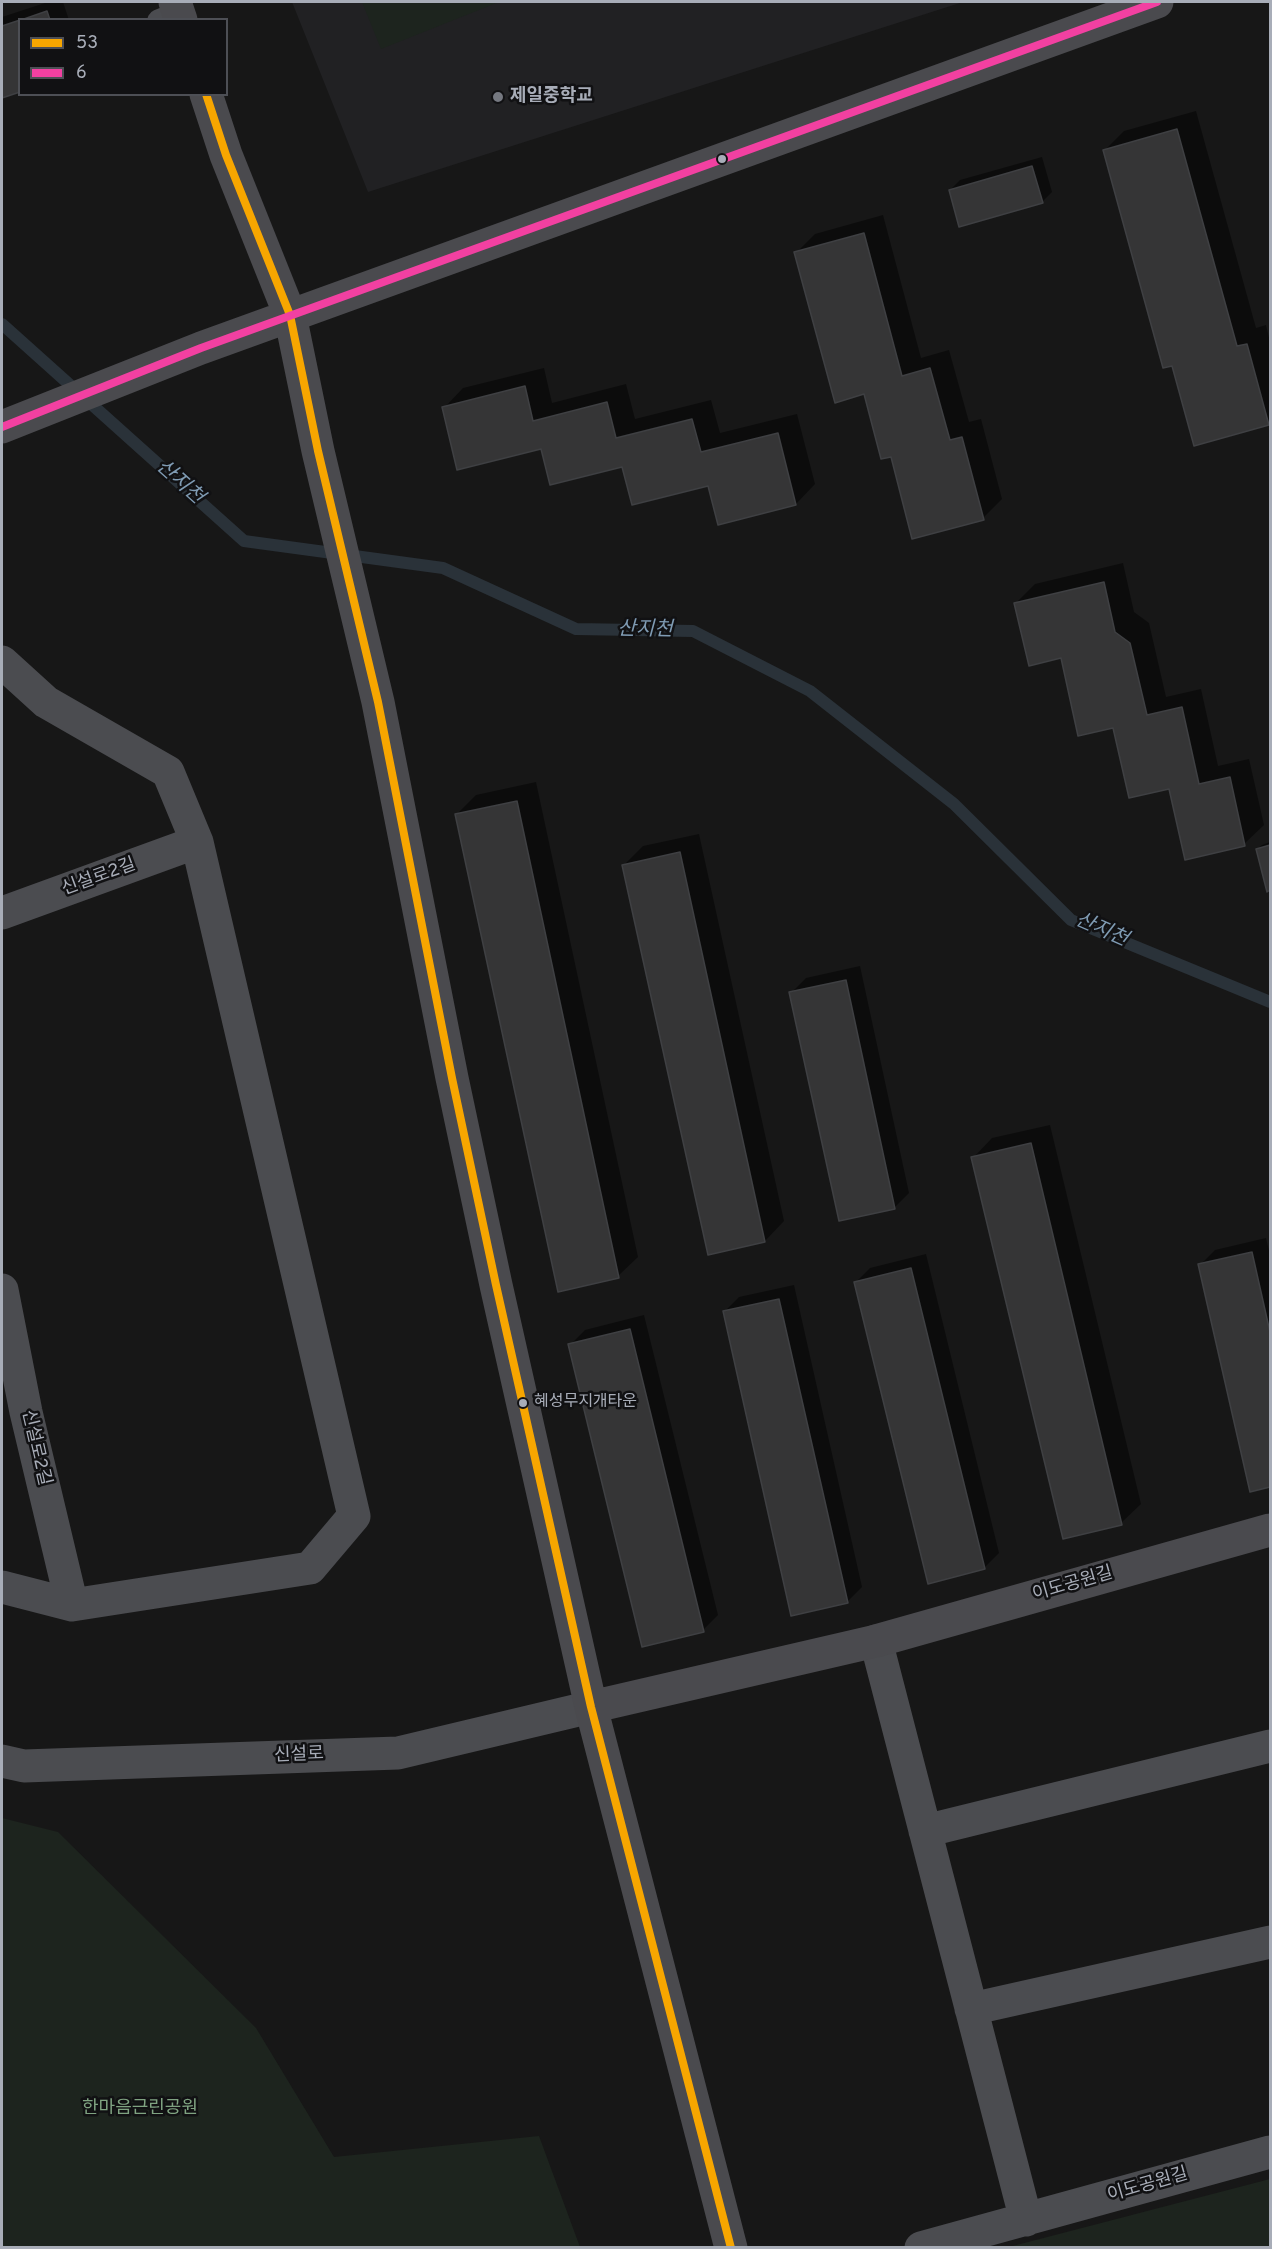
<!DOCTYPE html>
<meta charset="utf-8">
<style>
body{margin:0}
#map{position:relative;width:1272px;height:2249px;overflow:hidden;background:#171717;font-family:Overpass,sans-serif}
canvas{display:block}
.frame{position:absolute;inset:0;border:3px solid #a8adb8;pointer-events:none}
.legend{position:absolute;left:18px;top:18px;width:210px;height:78px;box-sizing:border-box;background:#111113;border:2px solid #4d4f55;margin:0;padding:8px 10px;list-style:none;font-size:18px;color:#a8adb8}
.legend li{display:flex;align-items:center;gap:12px;height:30px}
.legend b{width:30px;border:2px solid #4d4f55}
</style>
<div id="map">
<canvas width="1272" height="2249"></canvas>
<div class="frame"></div>
<ul class="legend">
<li><b style="height:8px;background:#f7a600"></b>53</li>
<li><b style="height:8px;background:#f240a1"></b>6</li>
</ul>
</div>
<script>
const context = document.querySelector('canvas').getContext('2d');
context.lineJoin = 'round';
function fill(path, color) { context.fillStyle = color; context.fill(path, 'evenodd'); }
const poly = rows => new Path2D(rows.map(r => 'M' + r).join(''));
function stroke(path, color, width, dash) { context.strokeStyle = color; context.lineWidth = width; context.lineCap = dash ? 'butt' : 'round'; context.setLineDash(dash || []); context.stroke(path); }
function write(font, color, halo, rows, align = 'center') {
  context.font = font + ' Overpass,"Noto Sans KR",sans-serif'; context.lineWidth = 5; context.setLineDash([]); context.textBaseline = 'middle'; context.strokeStyle = halo; context.fillStyle = color; for (const [text, x, y, turn = 0] of rows) {
    context.save(); context.translate(x, y); context.rotate((+turn || 0) * Math.PI / 180); context.textAlign = isNaN(turn) ? turn : align; if (halo) context.strokeText(text, 0, 0); context.fillText(text, 0, 0); context.restore();
  }
}
const built = poly([
 [292,2,963,2,368,192]
]);
const green = poly([
 [362,2,499,2,381,49],
 [2,1818,58,1832,256,2028,334,2157,539,2136,580,2247,2,2247],
 [1270,2179,1270,2247,1009,2247]
]);
const shadow = poly([
 [48,2,63,2,69,20,20,20,20,90,2,96,2,17],
 [1196,111,1256,328,1266,325,1270,342,1270,421,1268,423,1173,364,1105,150,1124,131],
 [1042,157,1052,192,1042,202,950,190,960,180],
 [883,215,921,358,949,350,969,422,981,419,1002,499,983,518,892,455,865,393,796,253,815,234],
 [544,368,552,403,626,384,635,419,711,400,720,433,797,414,815,484,796,504,542,447,444,408,463,388],
 [1123,563,1134,612,1149,623,1166,697,1201,689,1218,766,1249,759,1264,825,1244,844,1170,787,1114,726,1062,657,1016,603,1035,584],
 [536,782,638,1257,618,1276,457,814,476,795],
 [699,834,784,1221,765,1241,624,865,643,846],
 [1270,842,1270,889,1268,890,1257,849,1262,845],
 [860,966,909,1193,894,1208,791,993,806,978],
 [1050,1125,1141,1504,1121,1523,973,1158,992,1138],
 [1266,1238,1270,1255,1270,1486,1252,1490,1200,1265,1215,1250],
 [926,1254,999,1553,984,1568,856,1282,870,1268],
 [794,1285,862,1587,847,1602,724,1312,739,1297],
 [644,1315,718,1615,703,1630,570,1345,585,1330]
]);
const stream = poly([
 [2,324,244,541,443,568,576,629,693,631,810,691,954,804,1071,920,1270,1002]
]);
const building = poly([
 [47,11,50,20,21,20,47,11],
 [20,20,20,92,2,98,2,26,20,20],
 [1177,129,1237,346,1247,344,1269,425,1194,446,1172,366,1163,368,1103,150,1177,129],
 [1032,166,1043,203,959,227,949,190,1032,166],
 [864,233,902,376,930,368,950,440,962,437,984,520,912,539,891,457,881,459,864,394,835,403,794,252,864,233],
 [525,386,533,421,607,402,616,438,692,419,701,452,778,433,796,505,718,525,708,486,632,505,622,467,550,485,541,449,457,470,442,407,525,386],
 [1104,582,1115,632,1130,643,1147,715,1182,707,1199,784,1230,777,1245,846,1185,860,1169,789,1129,798,1113,728,1078,736,1061,658,1029,666,1014,603,1104,582],
 [517,801,619,1278,558,1292,455,814,517,801],
 [1270,845,1270,890,1267,892,1256,849,1270,845],
 [680,852,765,1242,708,1255,622,865,680,852],
 [846,980,895,1209,839,1221,789,992,846,980],
 [1031,1143,1122,1525,1063,1539,971,1157,1031,1143],
 [1252,1252,1270,1332,1270,1487,1250,1492,1198,1264,1252,1252],
 [911,1268,985,1569,928,1584,854,1282,911,1268],
 [779,1299,848,1603,791,1616,723,1311,779,1299],
 [630,1329,704,1632,642,1647,568,1344,630,1329]
]);
const lane = poly([
 [158,20,178,12]
]);
const street = poly([
 [2,662,46,702,168,772,197,842,354,1516,310,1568,72,1605,2,1587],
 [2,913,197,842],
 [2,1290,26,1412,72,1605],
 [876,1641,1026,2220],
 [2,1761,24,1766,398,1753,591,1707],
 [925,1831,1270,1746],
 [971,2009,1270,1942],
 [921,2248,1270,2152]
]);
const secondary = poly([
 [175,2,181,20],
 [206,94,226,155,290,315,318,451,378,702,452,1078,496,1285,591,1707,731,2248],
 [2,427,201,348,1157,2],
 [591,1707,876,1641,1270,1530]
]);
const bus1 = poly([
 [206,94,226,155,290,315,318,451,378,702,452,1078,496,1285,591,1707,731,2248]
]);
const bus2 = poly([
 [2,427,201,348,1157,2]
]);
const markers = [
 [498,97,6,"#757880"],
 [722,159,5,"#a8adb8"],
 [523,1403,5,"#a8adb8"]
];
const busNames = [
 ["혜성무지개타운",534,1403]
];
const poiNames = [
 ["제일중학교",510,97]
];
const streetNames = [
 ["신설로2길",99,878,-20],
 ["신설로2길",35,1448,77],
 ["이도공원길",1073,1585,-16],
 ["신설로",299,1756,-2],
 ["이도공원길",1148,2186,-16]
];
const parkNames = [
 ["한마음근린공원",140,2109]
];
const waterNames = [
 ["산지천",179,483,42],
 ["산지천",645,631,1],
 ["산지천",1101,931,24]
];
fill(built, '#212123');
fill(green, '#1d241e');
fill(shadow, '#0007');
stroke(stream, '#2a3239', 12);
fill(building, '#353536');
stroke(building, '#3f4043', 1.5);
stroke(lane, '#4b4c50', 21);
stroke(street, '#4b4c50', 33);
stroke(secondary, '#4a4a4e', 33);
stroke(bus1, '#f7a600', 8);
stroke(bus2, '#f240a1', 8);
for (const [x, y, r, color] of markers) { const dot = new Path2D(); dot.arc(x, y, r, 0, 2 * Math.PI); context.fillStyle = color; context.fill(dot); stroke(dot, '#111113', 2); }
write('16px', '#a8adb8', '#111113', busNames, 'left');
write('bold 18px', '#a8adb8', '#111113', poiNames, 'left');
write('18px', '#a8adb8', '#111113', streetNames);
write('18px', '#7fa381', '#111113', parkNames);
write('italic 20px', '#7f9bb3', '#111113', waterNames);
</script>
